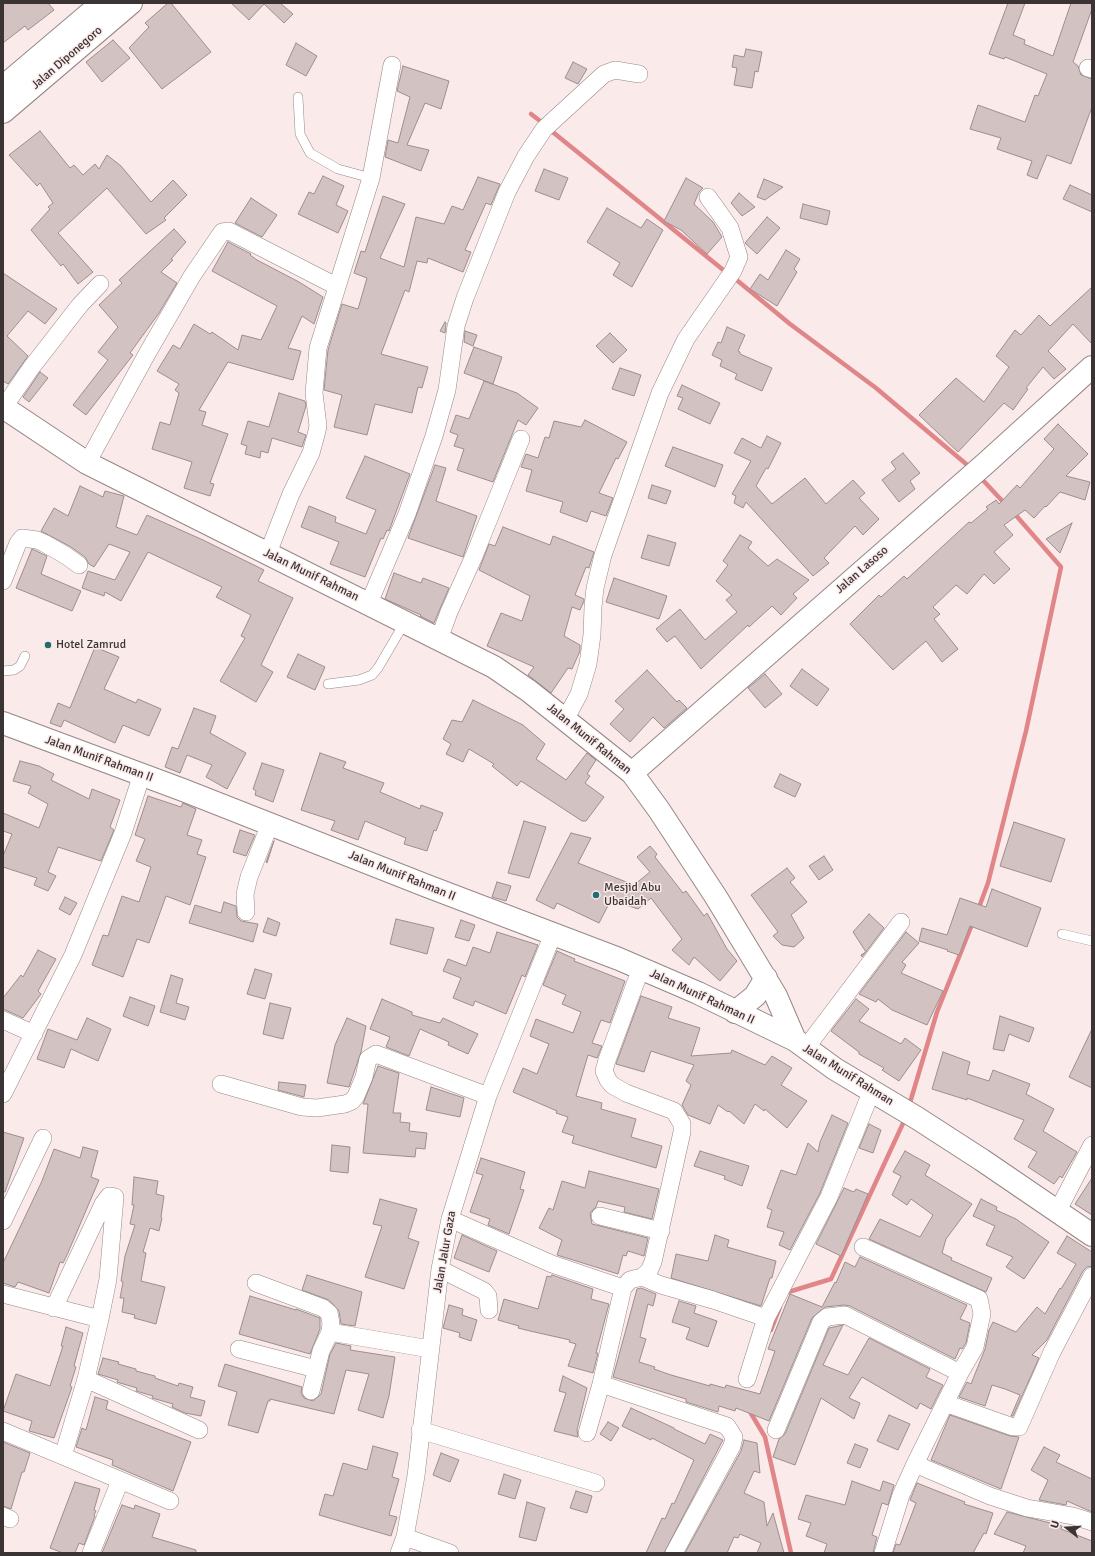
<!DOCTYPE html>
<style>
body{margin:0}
#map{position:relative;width:1095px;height:1556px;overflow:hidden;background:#fbeaea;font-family:Signika,sans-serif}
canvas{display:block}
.frame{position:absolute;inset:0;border:4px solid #3b3434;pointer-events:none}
.north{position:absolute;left:1047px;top:1508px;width:40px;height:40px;-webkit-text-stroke:3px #fbeaea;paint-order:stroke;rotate:287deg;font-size:11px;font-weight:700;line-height:16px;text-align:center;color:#3b3434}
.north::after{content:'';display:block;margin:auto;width:14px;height:18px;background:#3b3434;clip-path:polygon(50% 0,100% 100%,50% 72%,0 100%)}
</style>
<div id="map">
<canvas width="1095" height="1556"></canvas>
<div class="frame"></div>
<div class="north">U</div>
</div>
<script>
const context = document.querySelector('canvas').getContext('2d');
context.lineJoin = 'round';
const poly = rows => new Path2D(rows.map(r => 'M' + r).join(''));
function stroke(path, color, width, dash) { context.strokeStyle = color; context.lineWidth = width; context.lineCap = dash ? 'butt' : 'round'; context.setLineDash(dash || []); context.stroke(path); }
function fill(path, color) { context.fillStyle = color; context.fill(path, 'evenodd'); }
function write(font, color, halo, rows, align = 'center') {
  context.font = font + ' Signika,sans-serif'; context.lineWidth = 3; context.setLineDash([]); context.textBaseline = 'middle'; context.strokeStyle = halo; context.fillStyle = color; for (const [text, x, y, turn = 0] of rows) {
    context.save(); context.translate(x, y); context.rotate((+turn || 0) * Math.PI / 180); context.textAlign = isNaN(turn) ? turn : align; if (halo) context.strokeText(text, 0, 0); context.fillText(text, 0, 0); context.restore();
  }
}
const stream = poly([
 [531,114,544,124],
 [549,129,727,273],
 [733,277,790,324,876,388,972,469],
 [980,477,1006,505],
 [978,910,988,883,1026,731,1061,567,1013,512],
 [909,1106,937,1012,973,922],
 [785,1293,831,1279,905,1119],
 [771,1330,780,1307],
 [749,1410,765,1437,791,1553]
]);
const building = poly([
 [3,3,48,3,54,10,28,30,25,26,3,43,3,3],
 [168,3,171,3,211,52,162,89,129,48,149,27,145,23,168,3],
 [231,3,280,3,293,14,284,23,264,4,249,20,231,3],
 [1008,3,1025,3,1013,35,1025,40,1024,44,1053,56,1071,3,1092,3,1092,9,1073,62,1078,66,1081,75,1092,79,1092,107,1071,164,1047,155,1037,179,1027,175,1032,161,997,149,1001,138,970,129,978,105,1025,122,1035,95,1038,96,1047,74,1005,57,1004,59,989,54,1008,3],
 [113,40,130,58,102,82,86,62,113,40],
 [296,43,317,56,306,76,286,65,296,43],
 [746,49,762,52,758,72,755,71,752,88,734,85,737,68,732,67,734,55,744,57,746,49],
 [573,62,587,69,578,84,565,78,573,62],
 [403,66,449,81,441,109,425,103,407,145,429,150,421,171,385,157,388,140,398,143,410,97,397,91,403,66],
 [40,131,70,168,74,165,83,175,95,164,99,169,107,155,121,166,151,202,173,180,187,195,164,218,166,220,146,234,107,188,58,233,93,272,78,284,63,264,61,266,31,230,50,209,48,207,53,203,40,183,37,186,9,155,40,131],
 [544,169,568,178,559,200,535,191,544,169],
 [323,176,344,186,336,205,348,211,338,233,298,214,309,192,314,194,323,176],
 [478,177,500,184,491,205,486,203,465,250,471,252,463,272,428,258,427,263,417,261,409,292,405,290,381,354,428,367,422,388,418,387,412,413,375,404,367,435,334,427,342,395,324,390,328,350,342,304,358,309,367,278,354,273,361,251,365,252,383,196,405,204,380,258,404,267,416,217,444,224,452,206,463,210,478,177],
 [686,178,703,188,699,192,694,204,713,222,722,237,707,254,681,230,664,221,686,178],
 [764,179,783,187,765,200,757,197,764,179],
 [1070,185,1092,195,1092,212,1063,199,1070,185],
 [739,193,755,207,742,216,731,203,739,193],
 [251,198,277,215,262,237,235,223,251,198],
 [803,204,830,211,827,225,800,218,803,204],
 [607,208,641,228,647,219,663,230,632,287,613,275,620,263,587,242,607,208],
 [767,217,780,228,757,254,745,243,767,217],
 [174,229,186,242,171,259,173,260,161,272,177,283,159,313,130,353,133,355,86,415,73,405,108,360,98,352,118,327,99,305,122,283,119,280,174,229],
 [228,242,251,254,250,255,257,260,299,282,323,297,314,324,302,316,288,348,301,351,293,380,228,362,199,410,206,412,202,425,228,434,210,483,214,484,210,496,184,488,192,462,152,449,160,422,170,425,179,393,175,390,179,384,157,371,173,345,180,349,194,324,210,334,212,332,238,350,242,335,261,340,277,306,212,271,228,242],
 [786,250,800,259,794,269,797,272,777,306,750,289,760,274,768,280,786,250],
 [3,273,57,309,45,324,28,311,7,336,28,356,8,384,3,381,3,273],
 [1092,287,1092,344,1073,324,1048,351,1066,369,1054,379,1043,367,1026,388,1028,389,1013,410,1004,403,958,452,919,415,956,378,984,402,1009,367,996,356,1015,330,1021,335,1039,315,1050,326,1092,287],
 [445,322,446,323,445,333,440,331,445,322],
 [727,327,745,335,738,351,740,352,740,354,772,368,762,391,735,379,737,374,720,366,722,360,712,355,718,342,721,343,727,327],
 [465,331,477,335,473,346,464,342,465,331],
 [610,333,627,350,613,363,596,346,610,333],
 [474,347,502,357,493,384,464,373,474,347],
 [620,368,641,375,634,396,612,389,620,368],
 [40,372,48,378,29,402,23,397,40,372],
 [484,381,517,393,538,408,526,425,518,420,493,482,457,470,464,449,454,446,458,435,450,432,456,415,469,419,484,381],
 [682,385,720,403,710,424,678,409,683,398,677,396,682,385],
 [279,393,305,401,306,406,298,432,306,435,302,447,272,438,268,453,261,451,260,458,245,454,247,446,241,444,248,421,269,427,279,393],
 [585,420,627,442,618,459,616,458,599,493,613,498,606,516,591,511,587,522,560,512,563,502,526,491,532,470,521,467,526,454,538,458,545,437,549,438,554,421,581,427,585,420],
 [1058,424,1088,454,1066,476,1090,482,1085,500,1060,492,1046,507,1045,506,1034,518,1025,510,1004,525,1013,535,994,552,1010,569,994,584,984,574,967,594,956,585,933,607,940,614,934,619,958,649,942,662,926,641,893,670,850,624,879,595,881,597,904,576,907,579,969,522,971,523,988,509,986,507,996,500,999,504,1017,485,1020,488,1054,449,1044,439,1058,424],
 [767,436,781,443,768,469,766,468,756,486,772,504,805,478,826,504,853,480,865,493,859,498,879,519,863,535,855,526,824,558,829,563,813,576,746,502,743,508,734,503,736,496,732,494,751,461,734,453,742,438,761,448,767,436],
 [673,447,723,465,715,487,665,466,673,447],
 [903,453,920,473,910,481,915,489,899,502,882,480,896,469,891,462,903,453],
 [365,456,410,474,389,531,387,530,383,539,381,538,365,577,330,564,339,542,301,527,309,506,336,517,335,522,366,534,376,510,346,498,365,456],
 [435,465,446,468,436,501,477,516,463,557,408,538,435,465],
 [652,485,671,491,666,504,648,498,652,485],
 [80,486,103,497,105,491,124,496,116,527,137,535,147,515,203,540,264,570,258,581,293,598,261,665,273,672,256,702,220,681,245,638,241,636,251,615,216,597,222,587,148,552,121,601,105,592,104,596,82,588,88,571,115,580,130,552,109,544,94,567,89,564,85,557,71,547,41,531,54,508,68,516,80,486],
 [1072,523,1065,541,1060,553,1046,539,1072,523],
 [503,527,550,545,553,536,594,552,589,568,586,567,575,595,584,599,584,601,580,610,572,607,564,636,580,645,580,651,572,669,568,668,551,693,528,675,534,667,487,646,501,613,522,621,530,596,479,570,489,544,495,546,503,527],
 [648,535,676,543,669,566,641,558,648,535],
 [740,535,752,542,748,548,768,566,777,559,809,580,793,594,797,598,781,615,772,606,749,627,748,625,701,669,675,636,667,642,656,629,680,609,705,640,737,612,726,600,732,595,716,581,728,565,723,561,740,535],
 [32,549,47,556,41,574,81,591,72,611,16,588,32,549],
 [394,573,421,583,423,578,449,588,434,623,420,616,421,615,385,599,394,573],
 [614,578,667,596,659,619,606,602,614,578],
 [95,647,119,657,104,689,136,703,138,699,161,709,149,736,123,725,115,743,64,720,61,727,50,723,58,703,70,708,95,647],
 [298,654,325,667,315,690,287,677,298,654],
 [802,669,829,689,817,706,790,686,802,669],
 [647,670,677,702,679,700,687,708,664,728,653,717,630,742,610,724,624,709,615,701,647,670],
 [765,674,782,694,765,708,748,688,765,674],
 [473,700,523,725,545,744,536,759,566,780,587,753,596,760,587,774,590,776,585,783,604,797,586,821,582,821,521,781,517,786,492,766,494,764,469,749,463,762,446,754,451,744,443,739,452,720,462,722,473,700],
 [194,708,216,716,210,733,246,753,227,789,206,777,212,765,187,755,180,773,165,767,172,747,178,749,194,708],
 [320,753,346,762,343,768,384,783,380,792,420,809,421,805,443,813,436,831,434,830,427,851,404,844,406,838,365,821,358,840,331,830,335,821,301,810,320,753],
 [20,761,39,766,54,774,51,780,89,799,92,789,120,800,110,827,114,830,101,861,58,847,48,872,56,876,48,891,34,885,37,878,3,867,3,856,12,834,3,831,3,813,39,828,48,804,28,793,31,786,13,781,20,761],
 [262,763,284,770,273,802,255,795,256,791,253,789,262,763],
 [780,774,801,784,795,797,774,787,780,774],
 [148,796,181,807,183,803,196,809,187,835,202,840,197,854,206,857,190,905,166,896,149,943,137,939,123,977,92,965,103,935,108,936,122,896,139,902,151,867,136,861,145,839,135,835,148,796],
 [524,821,546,827,529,878,508,873,524,821],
 [1014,822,1065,839,1051,882,1000,866,1014,822],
 [240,830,255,835,246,856,233,852,240,830],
 [571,833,591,838,578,863,634,885,650,872,637,857,650,846,657,854,655,857,683,893,686,891,704,916,707,913,727,949,737,961,720,981,694,957,689,965,672,950,682,939,651,898,638,909,611,900,599,923,557,903,554,909,536,900,571,833],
 [274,841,267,863,266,862,274,841],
 [824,856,833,870,819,880,809,866,824,856],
 [787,868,795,878,790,882,807,902,791,915,804,938,794,947,782,945,773,936,778,932,751,895,787,868],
 [497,882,511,886,506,901,492,897,497,882],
 [992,889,1041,908,1027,947,970,926,959,955,947,951,948,950,919,941,922,928,947,935,960,898,986,907,992,889],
 [65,897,77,903,70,915,59,909,65,897],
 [224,902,236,906,237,917,241,921,258,924,253,942,189,923,195,905,221,913,224,902],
 [869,914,884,928,862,957,861,955,866,952,853,932,869,914],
 [268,918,280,923,276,936,263,932,268,918],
 [396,919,434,928,427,954,390,944,396,919],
 [461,920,475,925,469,941,455,937,461,920],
 [497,932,538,945,525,977,522,975,506,1014,475,1001,473,1006,453,998,461,978,443,971,448,959,466,966,473,947,490,953,497,932],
 [906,932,919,943,902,962,906,965,901,973,943,991,927,1025,892,1010,878,999,876,1002,859,994,906,932],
 [38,950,56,959,38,991,41,994,23,1018,3,1009,3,998,21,975,23,977,38,950],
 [557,951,575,959,574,961,625,981,610,1023,601,1020,592,1043,602,1046,597,1058,588,1055,576,1096,602,1103,601,1109,636,1119,631,1137,662,1146,656,1168,572,1143,574,1136,562,1132,568,1117,556,1113,557,1111,513,1092,523,1068,537,1074,549,1044,530,1036,536,1019,573,1033,581,1012,562,1004,566,995,543,985,557,951],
 [255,969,272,974,265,999,247,994,255,969],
 [171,975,183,979,176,1003,189,1007,185,1020,160,1012,171,975],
 [641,996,672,1007,668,1018,700,1028,691,1056,731,1053,732,1050,765,1065,772,1056,792,1068,781,1085,807,1101,787,1128,765,1109,764,1111,755,1104,744,1124,729,1111,728,1112,718,1105,710,1124,688,1115,682,1105,691,1085,686,1081,694,1065,651,1051,644,1072,616,1064,641,996],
 [130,997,155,1006,148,1026,123,1016,130,997],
 [382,999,412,1012,412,1015,440,1023,443,1018,478,1034,468,1054,448,1045,449,1042,420,1029,409,1056,386,1047,390,1037,370,1029,382,999],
 [856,999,869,1009,859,1021,901,1044,905,1038,921,1050,899,1081,882,1070,884,1068,859,1054,859,1052,831,1031,856,999],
 [270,1003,291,1008,283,1039,263,1034,270,1003],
 [1000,1016,1034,1028,1029,1042,1009,1034,1004,1051,993,1049,1000,1016],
 [87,1018,111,1029,98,1061,71,1049,64,1068,37,1059,48,1029,77,1040,87,1018],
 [347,1018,366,1026,361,1052,349,1087,327,1083,335,1045,347,1018],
 [1092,1029,1092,1088,1069,1077,1092,1029],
 [943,1052,970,1062,967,1074,989,1081,993,1070,1030,1084,1026,1094,1054,1109,1043,1131,1077,1152,1062,1178,1060,1176,1054,1184,1028,1167,1037,1152,1014,1139,1024,1120,967,1098,967,1100,932,1089,943,1052],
 [378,1066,399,1073,393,1113,401,1113,400,1122,410,1123,409,1131,427,1133,425,1149,416,1148,415,1157,363,1153,368,1104,363,1104,378,1066],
 [279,1082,306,1085,304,1097,278,1090,279,1082],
 [431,1087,464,1098,460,1117,426,1110,431,1087],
 [832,1115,848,1123,820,1193,790,1250,779,1245,784,1232,767,1227,772,1210,767,1208,781,1170,796,1175,808,1143,818,1152,820,1142,832,1115],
 [869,1124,881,1130,873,1153,859,1148,869,1124],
 [3,1132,24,1138,5,1192,3,1192,3,1132],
 [332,1145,350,1147,348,1173,330,1171,332,1145],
 [83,1147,98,1151,91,1177,99,1180,67,1255,63,1263,60,1262,49,1293,18,1282,15,1287,3,1283,3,1263,42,1181,54,1149,80,1158,83,1147],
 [700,1151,749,1166,742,1186,724,1179,725,1176,694,1166,700,1151],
 [905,1151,930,1165,925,1175,972,1204,946,1239,942,1253,952,1258,951,1260,992,1278,986,1292,869,1239,880,1219,920,1237,933,1215,911,1199,907,1205,892,1195,901,1176,893,1172,905,1151],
 [481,1158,525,1172,520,1189,524,1190,509,1234,488,1225,490,1219,470,1212,483,1175,476,1173,481,1158],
 [589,1171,659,1189,652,1219,624,1212,625,1207,598,1201,596,1207,590,1213,592,1224,648,1238,644,1256,628,1251,626,1256,623,1255,618,1274,557,1255,562,1240,539,1228,549,1208,553,1210,562,1181,585,1188,589,1171],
 [134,1177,158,1181,156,1194,164,1196,161,1217,162,1218,159,1231,150,1228,143,1252,146,1253,141,1281,165,1287,156,1324,134,1318,135,1315,122,1312,124,1298,120,1298,123,1282,121,1281,125,1256,135,1225,130,1224,134,1205,132,1205,134,1177],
 [1092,1178,1092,1215,1075,1204,1092,1178],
 [844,1188,854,1192,856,1189,868,1194,841,1256,816,1244,844,1188],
 [380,1199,417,1209,408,1238,419,1242,404,1289,365,1277,382,1226,373,1224,380,1199],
 [981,1199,997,1207,996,1210,1016,1219,1049,1242,1024,1279,1006,1267,1013,1257,986,1245,995,1226,973,1216,981,1199],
 [462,1235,497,1251,489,1272,454,1258,462,1235],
 [715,1235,729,1240,727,1247,776,1261,772,1278,770,1278,761,1306,671,1278,676,1254,708,1261,715,1235],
 [1067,1236,1092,1252,1092,1266,1087,1267,1083,1271,1047,1340,1032,1355,1039,1358,1013,1416,1011,1416,1020,1395,1005,1389,992,1385,985,1406,959,1397,967,1382,971,1384,985,1349,989,1330,993,1322,1016,1332,1037,1307,1045,1314,1060,1288,1061,1289,1076,1264,1057,1253,1067,1236],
 [860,1257,967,1305,960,1319,970,1323,966,1343,962,1349,960,1348,955,1359,850,1306,844,1305,825,1307,812,1318,769,1421,736,1408,735,1411,719,1406,718,1412,686,1402,686,1399,613,1377,637,1289,641,1288,656,1294,653,1306,648,1304,640,1337,646,1339,639,1362,655,1367,654,1369,671,1375,710,1386,710,1384,725,1388,726,1385,760,1394,775,1351,768,1349,790,1294,822,1307,835,1282,836,1283,845,1262,855,1267,860,1257],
 [307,1275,362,1292,355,1326,341,1324,339,1311,329,1300,302,1290,307,1275],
 [552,1275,593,1289,591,1299,609,1304,596,1353,598,1353,593,1373,568,1366,576,1344,569,1342,570,1340,530,1331,518,1328,519,1326,498,1320,504,1299,538,1309,547,1276,551,1277,552,1275],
 [250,1296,296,1310,296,1309,320,1318,320,1329,310,1354,239,1334,250,1296],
 [679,1301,696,1306,694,1313,717,1321,708,1347,686,1339,690,1328,672,1322,679,1301],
 [449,1305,463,1309,462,1315,477,1320,471,1341,459,1337,460,1333,443,1328,449,1305],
 [843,1325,823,1365,848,1375,869,1338,930,1369,926,1377,943,1385,931,1409,920,1403,917,1409,862,1377,849,1398,860,1403,854,1419,821,1398,795,1465,773,1457,779,1439,785,1434,829,1328,843,1325],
 [66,1327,83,1333,74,1366,76,1367,70,1386,72,1387,54,1438,29,1431,32,1421,3,1411,16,1374,50,1386,63,1346,61,1346,66,1327],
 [336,1343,351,1346,350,1350,395,1357,389,1396,383,1418,358,1410,369,1374,346,1370,334,1414,270,1399,270,1401,268,1401,258,1433,228,1425,237,1392,218,1386,225,1364,302,1387,301,1393,304,1398,313,1401,321,1394,330,1354,336,1343],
 [103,1358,119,1362,118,1364,136,1369,136,1371,155,1376,155,1378,178,1386,179,1383,193,1387,190,1397,205,1401,201,1416,185,1413,172,1407,173,1404,152,1398,153,1396,136,1391,137,1388,120,1383,117,1382,118,1380,98,1374,103,1358],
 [563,1376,587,1388,577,1430,578,1437,554,1431,566,1393,559,1391,563,1376],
 [95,1397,108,1401,106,1409,191,1442,173,1491,112,1465,113,1460,76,1447,82,1428,86,1430,95,1397],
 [631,1408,674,1428,674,1429,705,1444,710,1434,723,1440,664,1553,646,1553,662,1518,665,1519,672,1503,674,1504,694,1460,652,1438,651,1440,622,1426,631,1408],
 [889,1415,910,1424,898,1450,877,1441,889,1415],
 [950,1415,1010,1436,1019,1437,1001,1489,931,1460,950,1415],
 [608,1422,619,1428,611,1441,600,1434,608,1422],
 [744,1440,757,1443,760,1473,754,1471,744,1493,764,1502,767,1526,773,1513,784,1553,757,1553,761,1543,740,1534,738,1538,734,1537,727,1553,685,1553,741,1451,744,1440],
 [3,1442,30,1453,24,1472,22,1472,11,1509,3,1506,3,1442],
 [855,1444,868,1449,860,1468,847,1463,855,1444],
 [373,1446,398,1453,392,1477,399,1479,389,1515,397,1517,391,1536,319,1515,325,1494,333,1496,343,1463,367,1470,373,1446],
 [1044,1447,1060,1455,1056,1462,1092,1479,1092,1512,1067,1501,1066,1505,1039,1500,1048,1480,1031,1470,1044,1447],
 [441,1453,459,1460,450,1482,433,1475,441,1453],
 [504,1474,521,1480,515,1499,498,1494,504,1474],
 [852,1481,880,1491,883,1481,894,1485,888,1505,882,1503,872,1535,877,1537,873,1553,824,1553,827,1544,806,1536,811,1523,798,1519,806,1495,845,1505,852,1481],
 [75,1482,100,1489,94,1510,96,1511,94,1515,95,1516,84,1545,79,1543,75,1553,63,1553,50,1548,75,1482],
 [917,1483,965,1502,964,1504,993,1513,986,1534,984,1533,973,1553,893,1553,896,1544,900,1545,916,1503,910,1500,917,1483],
 [576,1491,592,1496,587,1513,570,1508,576,1491],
 [527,1502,545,1508,536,1541,519,1537,527,1502],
 [122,1505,134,1509,135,1505,160,1514,152,1537,196,1550,196,1553,102,1553,122,1505],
 [1007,1512,1062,1526,1061,1529,1092,1541,1092,1553,1023,1553,1026,1546,994,1534,1007,1512]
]);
const service = poly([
 [298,97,300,134,310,153,338,169,371,178],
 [3,671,14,670,20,666,25,656],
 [328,684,359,680,372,675,378,668,405,622],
 [1062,934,1092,941]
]);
const minor = poly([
 [1088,68,1092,69],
 [4,407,31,368,80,305,100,284],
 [87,463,148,352,192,276,222,232,229,231,336,286],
 [268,553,291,494,311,453,316,435,318,426,314,393,318,348,371,178,392,65],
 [3,581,18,543,22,538,37,540,44,543,65,555,79,565],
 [369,603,407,514,434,436,447,390,456,326,465,298,507,192,526,156,544,129,604,74,615,70,639,74],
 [439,639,449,612,474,556,521,439],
 [565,720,579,694,588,664,592,635,593,607,595,588,603,555,660,393,686,339,733,271,739,257,730,228,708,197],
 [246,912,245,894,249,877,270,824],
 [641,968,607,1060,604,1071,608,1080,612,1085,626,1093,674,1111,682,1124,682,1132,653,1262,649,1271,642,1277,630,1280,623,1288,601,1384,727,1426,734,1437,732,1446,674,1553],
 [3,1020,34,1034],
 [805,1049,901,922],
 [221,1084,302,1107,317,1108,345,1104,352,1101,356,1096,364,1077,368,1059,376,1054,488,1096],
 [3,1094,73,955,123,833,142,774],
 [1057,1212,1092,1145],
 [600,1216,661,1231],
 [450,1219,552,1264,623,1288],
 [3,1221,43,1138],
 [863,1247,979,1299,982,1314,975,1347,960,1373,915,1464,901,1495,883,1553],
 [440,1269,484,1291,488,1296,489,1310],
 [642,1277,661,1285,713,1300,766,1318],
 [256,1283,323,1308,329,1313,331,1323,330,1332],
 [3,1294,100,1319],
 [54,1308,103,1204,109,1196,115,1197,108,1279,100,1319,86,1379,63,1456],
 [239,1349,316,1369],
 [86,1379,199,1430],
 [747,1379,766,1318,829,1197,872,1090],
 [311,1391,321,1351,330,1332,430,1349],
 [945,1403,1013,1427,1019,1427,1052,1352,1092,1276],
 [420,1430,596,1483],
 [776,1430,821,1322,827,1317,845,1315,960,1373],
 [3,1431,170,1501],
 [587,1433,601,1384],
 [915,1464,990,1496,1027,1508,1073,1516,1092,1522],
 [3,1516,10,1519],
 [91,1553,120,1481],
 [399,1553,405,1537],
 [450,1553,405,1537,416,1476,440,1269,450,1219,488,1096,553,934]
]);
const tertiary = poly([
 [3,407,87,463,494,667,529,691,632,773,659,810,716,897,776,996,795,1040,835,1069,917,1118,982,1160,1092,1235],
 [3,723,183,790,427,886,619,959,698,993,795,1040],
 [632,773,986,463,1092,367],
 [735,1012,755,996,766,978]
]);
const trunk = poly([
 [3,87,102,3],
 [3,112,131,3]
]);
const markers = [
 [48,645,4,"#216d72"],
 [596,895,4,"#216d72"]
];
const streetNames = [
 ["Jalan Diponegoro",67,58,-41],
 ["Jalan Lasoso",862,570,-41],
 ["Jalan Munif Rahman",311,575,26],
 ["Jalan Munif Rahman",589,739,39],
 ["Jalan Munif Rahman II",99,759,20],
 ["Jalan Munif Rahman II",402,876,22],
 ["Jalan Munif Rahman II",702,997,25],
 ["Jalan Munif Rahman",848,1075,32],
 ["Jalan Jalur Gaza",445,1252,-80]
];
const poiNames = [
 ["Hotel Zamrud",56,645],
 ["Mesjid Abu",604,888],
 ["Ubaidah",604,902]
];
stroke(stream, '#e08689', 4.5);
fill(building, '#d2c2c1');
stroke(building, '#9d8e8e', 1);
stroke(service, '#968787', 10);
stroke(minor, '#968787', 18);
stroke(tertiary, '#968787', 24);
stroke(trunk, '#968787', 24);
stroke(service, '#fff', 9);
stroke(minor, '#fff', 17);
stroke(tertiary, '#fff', 22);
stroke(trunk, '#fff', 22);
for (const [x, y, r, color] of markers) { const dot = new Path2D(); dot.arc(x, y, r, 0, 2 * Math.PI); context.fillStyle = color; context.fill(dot); stroke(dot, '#fbeaea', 1.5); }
write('12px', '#3b3434', '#fbeaea', streetNames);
write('12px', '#3b3434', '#fbeaea', poiNames, 'left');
</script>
